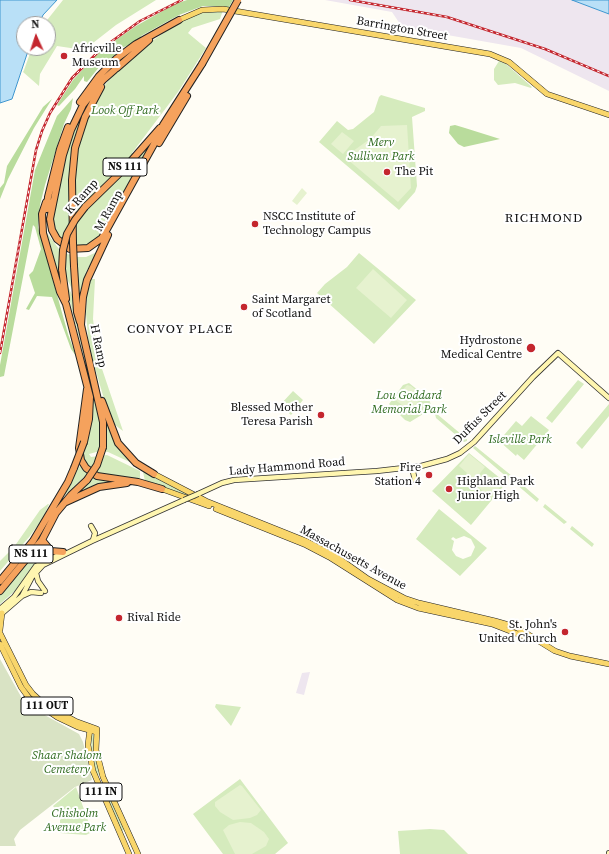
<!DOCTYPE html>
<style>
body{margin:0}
#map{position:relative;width:609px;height:854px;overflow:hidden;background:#fffdf5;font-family:"Source Serif 4",serif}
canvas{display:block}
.north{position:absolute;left:16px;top:16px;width:40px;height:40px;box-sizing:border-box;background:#fff;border:1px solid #a0a0a0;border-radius:50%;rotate:357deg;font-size:11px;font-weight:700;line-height:16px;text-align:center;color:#111}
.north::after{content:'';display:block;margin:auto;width:14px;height:18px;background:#c4262e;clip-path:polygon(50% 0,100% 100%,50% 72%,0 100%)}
</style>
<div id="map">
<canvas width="609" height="854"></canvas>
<div class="north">N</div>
</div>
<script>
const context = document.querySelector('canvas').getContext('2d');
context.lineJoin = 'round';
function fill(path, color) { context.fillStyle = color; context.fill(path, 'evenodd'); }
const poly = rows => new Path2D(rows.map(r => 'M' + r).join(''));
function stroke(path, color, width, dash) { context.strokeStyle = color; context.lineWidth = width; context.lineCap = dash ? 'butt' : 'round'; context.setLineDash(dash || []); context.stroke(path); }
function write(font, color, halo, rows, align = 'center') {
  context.font = font + ' "Source Serif 4",serif'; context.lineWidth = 4; context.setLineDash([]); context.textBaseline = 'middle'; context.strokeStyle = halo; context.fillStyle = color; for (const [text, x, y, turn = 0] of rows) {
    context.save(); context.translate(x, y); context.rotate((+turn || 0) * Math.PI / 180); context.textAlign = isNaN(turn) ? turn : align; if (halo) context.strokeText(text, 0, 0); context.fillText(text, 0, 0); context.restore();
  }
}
const industrial = poly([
 [325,0,572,0,609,14,609,91,521,48,402,27,392,12],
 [310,672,304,695,296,693,302,673]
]);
const green = poly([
 [63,0,156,0,116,25,84,50,57,46,40,74,39,86,23,72,24,70,32,48,48,48,48,24,44,24],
 [223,10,220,19,192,28,188,33,206,48,178,92,132,153,135,153,78,211,82,216,109,186,138,158,158,133,125,191,99,242,75,249,74,190,78,137,97,94,123,64,148,44,186,17,201,11],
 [499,61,506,64,532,87,531,88,515,83,498,85,494,80,494,69],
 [381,95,425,108,425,111,412,117,417,186,415,192,399,210,319,142,337,121,348,130,353,129,374,112,379,97],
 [89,101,79,124,73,144,69,181,70,248,66,246,52,228,52,214,67,146,76,122],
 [46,203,45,220,47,233,59,249,59,267,64,299,46,234,44,219],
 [99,251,87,270,80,293,79,311,75,257,86,257],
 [64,253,71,255,73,291,64,273],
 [359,253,416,300,374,344,317,293,325,284,347,267],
 [64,278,73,297,78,329,105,443,106,431,101,404,117,442,134,464,108,452,100,451,89,454,91,457,107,455,140,471,140,480,96,473,90,470,81,455,87,436,91,393,89,377],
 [91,279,95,279,93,319,98,357,123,431,115,425,107,409,89,348,86,314,87,294],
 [578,380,584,384,552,423,546,418],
 [409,383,429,399,431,405,428,411,410,422,405,420,389,404,403,385],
 [293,391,303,400,291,415,280,405],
 [609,404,609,416,582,449,576,443],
 [435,414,437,414,467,439,467,441,464,442,436,418],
 [531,416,549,430,524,460,517,454,516,456,499,441,516,421,522,426],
 [475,446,512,476,509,479,473,448],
 [469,453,506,483,471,525,432,491],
 [81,464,87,472,121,481,97,484,76,494,88,479,85,476,63,497,62,496],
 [143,472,202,501,145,481],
 [518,481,539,499,537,502,516,484],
 [48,504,49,504,43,518,30,536,0,571,0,561,14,547,40,510],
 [545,504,567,522,564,524,543,507],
 [439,509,487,548,460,576,416,539],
 [453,537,456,539,464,536,471,539,475,547,471,556,463,559,456,556,452,550,454,541,451,539],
 [572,526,594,544,592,547,570,529],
 [42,540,55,553,36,563,16,590,0,604,0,594],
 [216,704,241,707,231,726,215,707],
 [91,734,94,735,99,775,96,773,92,754],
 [240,779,288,843,275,854,223,854,193,814],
 [101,781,124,829,123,831,121,830],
 [76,787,92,832,86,835,60,833,60,820,62,818,53,806],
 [430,829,444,830,468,854,400,854,398,831]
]);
const forest = poly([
 [187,0,233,0,229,7,203,6,179,15,141,36,140,39,132,44,121,48,106,64,100,66,87,82,84,81,84,76,75,89,59,106,57,105,73,80,100,51,136,26,175,4],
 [73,98,71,109,64,124,45,185,40,205,38,227,68,334,76,356,71,349,52,297,37,296,29,310,26,309,35,293,29,275,33,271,41,249,35,227,33,225,4,376,0,377,0,365,35,170,57,116],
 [52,99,34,128,8,179,0,199,0,188,4,183,7,166,43,107],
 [455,125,465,128,500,139,464,147,458,144,449,133,450,126]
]);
const cemetery = poly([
 [0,659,24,702,32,708,79,734,83,742,92,780,75,787,20,830,14,839,16,846,0,846]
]);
const pitch = poly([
 [407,125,411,188,398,202,347,159,353,151,370,139,381,126],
 [342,132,354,141,343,154,331,144],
 [302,188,307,193,297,205,292,201],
 [373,269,407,300,391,318,356,288],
 [407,385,411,386,423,396,410,411,394,399],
 [469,454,485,467,473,482,465,476,467,473,459,466],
 [488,475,501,486,491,498,478,487],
 [240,785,242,786,261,810,257,815,250,818,233,820,220,812,215,806,215,802],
 [240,822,251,823,264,832,269,839,266,846,252,854,235,854,223,830,229,825]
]);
const water = poly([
 [0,0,57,0,43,15,39,24,24,24,24,48,29,48,12,99,0,103,0,0],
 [572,0,609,0,609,14,572,0]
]);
const secondary = poly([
 [415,480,413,472,419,467],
 [198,494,222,483,234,480,377,471,421,466,447,459,460,453,474,442,533,377,558,353,609,398],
 [91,526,95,533,93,540],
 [36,573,38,581,45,591],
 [22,596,31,592,41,593],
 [0,609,14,597,36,566,63,553],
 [0,615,22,596,32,577,43,565,92,541,184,500],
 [609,854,609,853]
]);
const primary = poly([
 [179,20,202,10,223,9,490,54,509,62,547,94,609,115],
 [154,474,206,501,306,541,337,557,368,579,404,598,419,603,495,621,516,627,555,651,570,656,609,664],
 [162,489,209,506],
 [216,509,306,545,329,557,397,600,418,608,492,624,528,638],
 [0,630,2,613],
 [0,633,26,685,33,694,44,704,75,721,97,729,96,750,103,777,138,854],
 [0,644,21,687,29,698,57,717,78,727,97,732],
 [90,728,88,745,93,771,129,854]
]);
const motorway = poly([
 [119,66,103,80,83,105,71,130,63,155,50,219,52,230,57,239,70,249,88,248,102,238,159,135,163,125,202,64],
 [117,68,149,40],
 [80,102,99,76,116,59,136,44,179,20],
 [159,143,187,96],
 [46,202,42,214,43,233,60,292,66,304,90,397,89,419,84,442],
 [85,207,124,169,160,128],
 [47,209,48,197,60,149,68,127],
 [73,243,72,180,75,148,85,117,101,87],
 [74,266,77,312,80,322],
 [62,269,66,299],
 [87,389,79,448,81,460,86,468,97,476,138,482,162,489],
 [102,401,118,443,136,463,154,474],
 [103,447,103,422,81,325,83,297,87,280,108,235],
 [66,502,99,487,127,483],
 [42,540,51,551,63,552],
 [0,581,33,541,68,482,74,468],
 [0,591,42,540,56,513,71,495,87,480]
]);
const rail = poly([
 [350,0,447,17,545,49,609,76],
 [0,353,36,150,42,131,50,113,72,78,101,49,140,21,182,0]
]);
const secondaryBridge = poly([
 [184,500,198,494]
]);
const motorwayBridge = poly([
 [202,64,238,0],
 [73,243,74,266],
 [62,269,63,250,67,234,75,220,85,207],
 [74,468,84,442],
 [87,480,97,465,103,447]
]);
const markers = [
 [64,56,4,"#c4262e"],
 [387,172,4,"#c4262e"],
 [255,224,4,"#c4262e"],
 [244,307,4,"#c4262e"],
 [531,348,5,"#c4262e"],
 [321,415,4,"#c4262e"],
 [429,475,4,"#c4262e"],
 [449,489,4,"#c4262e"],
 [119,618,4,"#c4262e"],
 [565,632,4,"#c4262e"]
];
const shields = [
 [125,167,44],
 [31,554,44],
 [47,706,52],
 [101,792,42]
];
const shieldNames = [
 ["NS 111",125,167],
 ["NS 111",31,554],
 ["111 OUT",47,706],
 ["111 IN",101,792]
];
const streetNames = [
 ["Barrington Street",402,29,10],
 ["K Ramp",82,197,-48],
 ["M Ramp",109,211,-61],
 ["H Ramp",98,346,78],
 ["Duffus Street",480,418,-45],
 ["Lady Hammond Road",287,467,-5],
 ["Massachusetts Avenue",353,558,29]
];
const poiNames = [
 ["Africville",72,49],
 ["Museum",72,63],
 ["The Pit",395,172],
 ["NSCC Institute of",263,217],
 ["Technology Campus",263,231],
 ["Saint Margaret",252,300],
 ["of Scotland",252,314],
 ["Hydrostone",522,341,"right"],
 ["Medical Centre",522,355,"right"],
 ["Blessed Mother",313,408,"right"],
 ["Teresa Parish",313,422,"right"],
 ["Fire",421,468,"right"],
 ["Station 4",421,482,"right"],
 ["Highland Park",457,482],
 ["Junior High",457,496],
 ["Rival Ride",127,618],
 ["St. John's",557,625,"right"],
 ["United Church",557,639,"right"]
];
const parkNames = [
 ["Look Off Park",125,111],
 ["Merv",381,143],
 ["Sullivan Park",381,157],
 ["Lou Goddard",409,396],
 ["Memorial Park",409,410],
 ["Isleville Park",520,440],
 ["Shaar Shalom",67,756],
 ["Cemetery",67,770],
 ["Chisholm",75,814],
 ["Avenue Park",75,828]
];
const neighbourhoodNames = [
 ["RICHMOND",544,219],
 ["CONVOY PLACE",180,330]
];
fill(industrial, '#eee6ef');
fill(green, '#d5ebbd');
fill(forest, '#b9dc9c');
fill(cemetery, '#d9e3c4');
fill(pitch, '#e6f2cf');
fill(water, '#b9e0f7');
stroke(water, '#3f96cf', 1);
stroke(secondary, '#333', 6);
stroke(primary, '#222', 6);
stroke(motorway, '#222', 8);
stroke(secondary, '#fff6b0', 4.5);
stroke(primary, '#f9d66b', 5);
stroke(motorway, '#f5a25d', 6);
stroke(rail, '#c4262e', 2.5);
stroke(rail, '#fff', 1, [3]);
stroke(secondaryBridge, '#333', 6, []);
stroke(motorwayBridge, '#222', 8, []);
stroke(secondaryBridge, '#fff6b0', 4.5);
stroke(motorwayBridge, '#f5a25d', 6);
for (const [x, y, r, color] of markers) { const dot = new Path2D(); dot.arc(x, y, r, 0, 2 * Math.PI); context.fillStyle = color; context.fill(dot); stroke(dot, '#fff', 1.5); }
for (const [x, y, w] of shields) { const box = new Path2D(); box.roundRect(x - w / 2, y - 9, w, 18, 3); context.fillStyle = '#fff'; context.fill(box); stroke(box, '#111', 1); }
write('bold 11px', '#111', null, shieldNames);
write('12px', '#111', '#fff', streetNames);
write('12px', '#111', '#fff', poiNames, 'left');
write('italic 12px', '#2f6b1f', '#fff', parkNames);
context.letterSpacing = '1px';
write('13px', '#111', '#fff', neighbourhoodNames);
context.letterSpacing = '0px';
</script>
